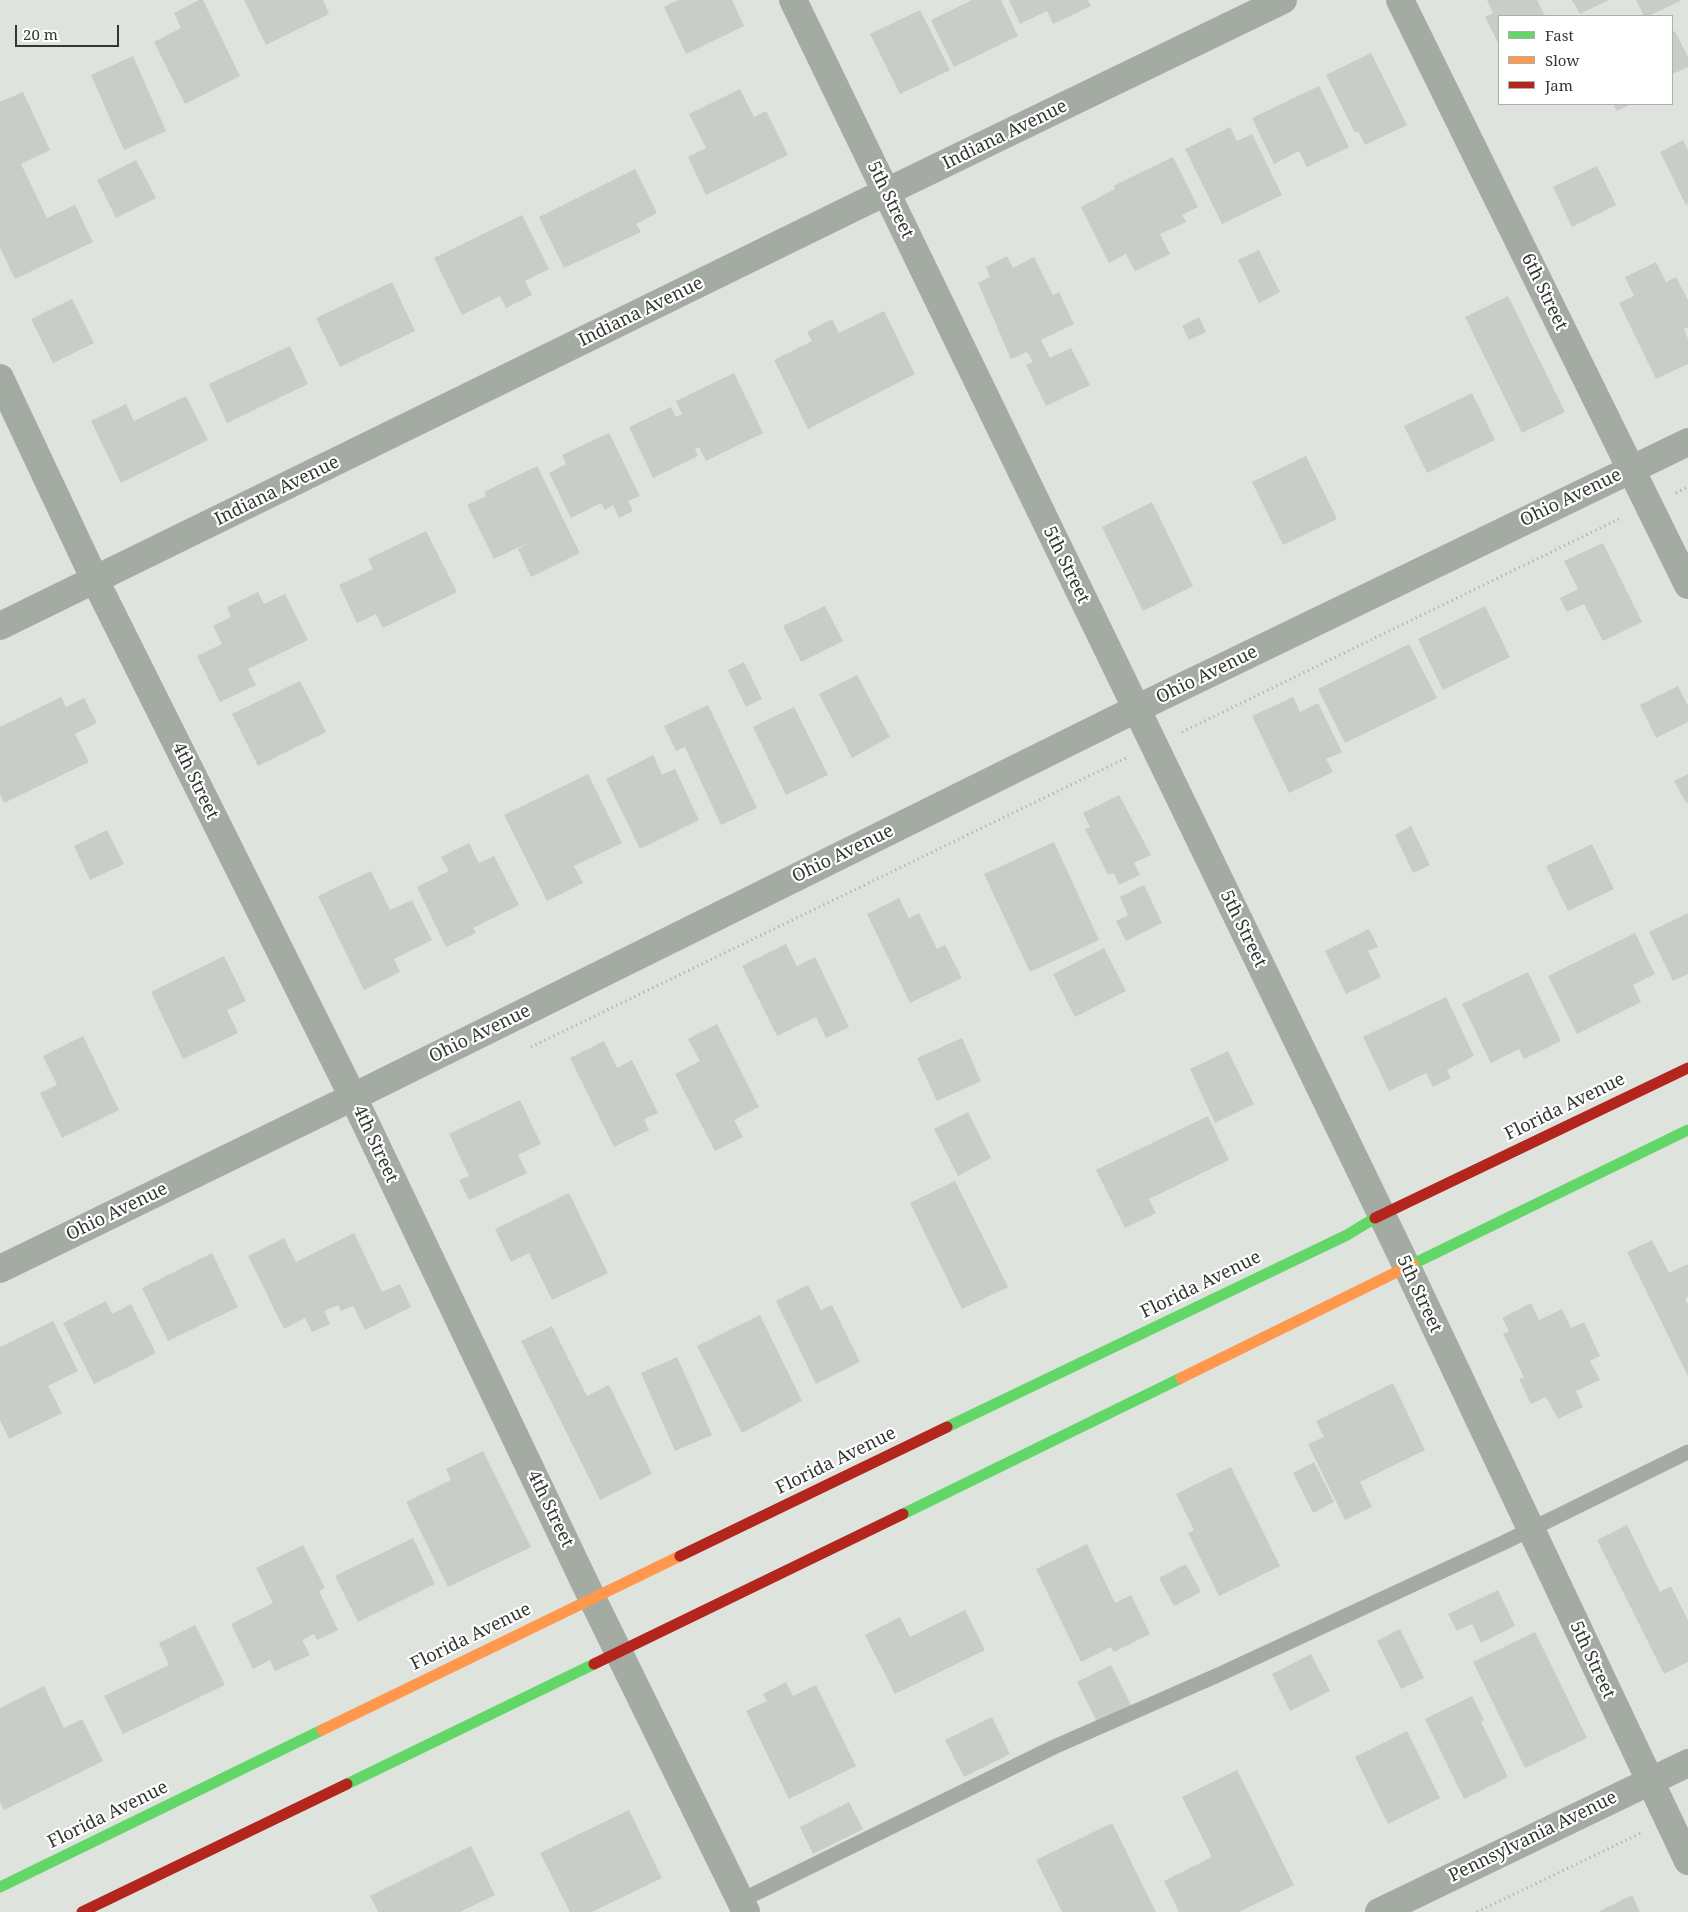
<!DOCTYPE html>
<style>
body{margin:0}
#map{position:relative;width:1688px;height:1912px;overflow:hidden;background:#dee4dd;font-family:"Noto Serif",serif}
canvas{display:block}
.legend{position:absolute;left:1498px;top:15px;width:175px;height:90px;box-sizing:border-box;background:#fff;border:1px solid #adafad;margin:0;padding:6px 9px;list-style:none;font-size:15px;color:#333732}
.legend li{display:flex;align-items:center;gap:10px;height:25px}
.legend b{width:25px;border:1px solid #adafad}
.scale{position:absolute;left:15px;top:25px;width:104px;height:22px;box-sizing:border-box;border:2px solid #333732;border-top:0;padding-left:6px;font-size:15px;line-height:18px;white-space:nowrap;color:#333732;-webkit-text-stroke:4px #fff;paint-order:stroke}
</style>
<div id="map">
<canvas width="1688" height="1912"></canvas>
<ul class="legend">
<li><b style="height:6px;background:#63d668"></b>Fast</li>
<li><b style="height:6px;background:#ff974d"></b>Slow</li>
<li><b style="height:6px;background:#b3261e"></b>Jam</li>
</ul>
<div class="scale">20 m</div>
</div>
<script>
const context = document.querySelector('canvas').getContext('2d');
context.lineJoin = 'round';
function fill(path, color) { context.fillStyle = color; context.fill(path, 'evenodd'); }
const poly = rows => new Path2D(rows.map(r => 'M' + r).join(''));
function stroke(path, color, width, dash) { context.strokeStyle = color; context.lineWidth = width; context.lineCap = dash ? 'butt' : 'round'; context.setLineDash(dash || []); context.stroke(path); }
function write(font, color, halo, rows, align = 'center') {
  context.font = font + ' "Noto Serif",serif'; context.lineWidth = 4.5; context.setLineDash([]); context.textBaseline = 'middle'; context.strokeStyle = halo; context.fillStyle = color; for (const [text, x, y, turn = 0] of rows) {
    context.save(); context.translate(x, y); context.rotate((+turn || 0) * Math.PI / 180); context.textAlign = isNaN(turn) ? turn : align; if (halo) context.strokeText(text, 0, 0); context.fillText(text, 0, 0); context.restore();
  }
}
const building = poly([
 [199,0,203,0,240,76,185,104,154,42,181,28,174,13],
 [244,0,323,0,329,14,266,45],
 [678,0,732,0,744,26,686,54,664,7],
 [972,0,1001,0,1018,36,954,67,931,20],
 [1009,0,1088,0,1091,6,1053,24,1047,11,1020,24],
 [1487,0,1537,0,1545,16,1499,16,1499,42,1498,43,1485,17,1493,13],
 [1572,0,1609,0,1580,14],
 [1636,0,1682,0,1649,16,1644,16],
 [920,10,950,70,900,94,870,34],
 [1675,31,1688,57,1688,67,1673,74,1672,71,1672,32],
 [1371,53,1407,125,1365,145,1358,131,1355,133,1326,75],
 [133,56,166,131,124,150,91,75],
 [1319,86,1349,147,1307,167,1299,151,1274,164,1252,118],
 [740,89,754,117,766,111,788,155,706,195,688,157,706,148,689,114],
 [23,92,50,150,21,164,47,218,75,205,93,242,15,279,0,248,0,102],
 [1613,104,1631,104,1617,111],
 [1230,127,1237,141,1252,134,1282,195,1222,224,1185,149],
 [1683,140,1688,150,1688,203,1686,205,1660,152],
 [1173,157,1198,207,1182,215,1186,222,1160,234,1170,254,1135,271,1126,254,1109,263,1081,207,1115,189,1113,186],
 [136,160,156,198,116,218,97,180],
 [1597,166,1616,205,1572,227,1553,187],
 [635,169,657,213,636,224,641,232,564,268,539,217],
 [522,215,549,269,525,281,532,295,506,308,500,296,462,315,434,258],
 [1259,250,1280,292,1259,303,1238,260],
 [1007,256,1013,268,1034,257,1053,295,1059,292,1074,324,1041,340,1050,358,1071,348,1090,385,1046,406,1026,365,1033,362,1027,352,1011,359,978,283,990,277,986,267],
 [1656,262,1666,282,1676,277,1688,300,1688,327,1684,329,1688,339,1688,364,1656,379,1619,303,1634,296,1625,277],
 [392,282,415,331,340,367,316,318],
 [1508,296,1565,412,1522,433,1465,317],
 [72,299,94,343,53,363,31,319],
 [884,311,915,374,808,429,774,360,812,341,807,332,832,319,839,333],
 [1199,317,1206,332,1189,340,1182,326],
 [290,346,308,384,227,423,209,384],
 [734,373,763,433,706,461,699,447,695,449,698,456,653,478,629,427,671,407,676,417,682,414,676,401],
 [1472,393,1495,440,1427,473,1404,426],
 [186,396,208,440,121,483,91,421,126,404,134,421],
 [609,433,640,496,628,501,633,511,619,518,613,505,605,510,601,503,571,518,549,473,566,464,562,455],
 [1306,456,1337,519,1283,545,1252,482],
 [537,466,580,553,531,577,518,549,532,541,494,559,467,505,486,496,484,492],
 [1152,502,1193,586,1143,611,1102,527],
 [426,531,457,592,383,628,376,614,357,623,339,585,373,569,368,559],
 [1603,543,1642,622,1603,641,1584,604,1567,612,1560,598,1578,589,1564,561],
 [258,592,264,604,285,594,308,640,248,669,256,685,220,702,197,656,222,644,213,626,231,617,227,607],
 [825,606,843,641,801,662,783,626],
 [1485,606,1510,657,1443,690,1418,639],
 [1409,644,1437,698,1345,743,1318,689],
 [744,662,762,699,746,707,728,670],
 [857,675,890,737,852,758,819,694],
 [300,681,326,732,258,766,232,714],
 [1678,686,1688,706,1688,722,1656,738,1640,705],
 [61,697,66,707,84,698,97,723,75,734,89,762,4,803,0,794,0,727],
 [1293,697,1300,712,1318,703,1342,752,1326,759,1333,772,1289,793,1252,716],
 [708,705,757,808,721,825,685,747,676,751,664,726],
 [794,707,828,775,786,795,753,727],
 [653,755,662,775,675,769,699,820,640,849,606,779],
 [588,774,622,843,574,866,583,883,547,901,504,815],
 [1688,774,1688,802,1686,803,1674,781],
 [1119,795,1151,855,1134,863,1140,875,1119,885,1114,873,1108,875,1085,829,1090,827,1083,813],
 [1411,826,1430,865,1413,873,1395,835],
 [107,830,124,864,90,880,74,846],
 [1054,842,1099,940,1030,972,984,874],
 [469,843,479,863,494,856,519,905,473,928,476,933,446,947,417,887,449,871,441,857],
 [1592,844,1614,889,1568,911,1546,866],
 [371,871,390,910,412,900,432,940,394,959,400,972,364,990,318,896],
 [1144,885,1162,923,1126,941,1116,921,1128,915,1120,897],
 [899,898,909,918,919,913,937,949,945,945,962,978,910,1003,867,914],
 [1688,913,1688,974,1673,981,1649,932],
 [1369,929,1378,947,1368,951,1381,977,1346,994,1325,951],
 [1635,933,1655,974,1633,985,1641,1002,1577,1034,1548,976],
 [786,944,797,966,815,957,849,1027,826,1038,816,1017,777,1036,742,966],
 [1104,948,1126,991,1075,1017,1053,974],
 [224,956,246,1001,227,1010,238,1033,183,1059,151,992],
 [1528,972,1561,1041,1524,1059,1519,1049,1491,1063,1462,1004],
 [1446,997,1474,1056,1447,1070,1451,1078,1433,1087,1426,1073,1389,1091,1363,1037],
 [717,1024,759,1107,734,1120,743,1137,715,1151,675,1074,700,1061,688,1039],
 [83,1036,119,1110,62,1138,40,1093,57,1085,43,1056],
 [962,1038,981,1081,937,1101,917,1058],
 [604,1041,617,1068,632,1060,658,1113,644,1119,649,1130,614,1147,570,1058],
 [1228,1051,1254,1104,1215,1123,1190,1069],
 [520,1100,541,1144,518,1155,527,1173,469,1200,459,1180,469,1176,449,1134],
 [968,1112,991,1158,958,1176,934,1129],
 [1208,1116,1229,1160,1149,1199,1156,1213,1125,1228,1096,1170],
 [955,1181,1008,1287,962,1309,910,1203],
 [569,1193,608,1273,552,1300,529,1253,511,1262,495,1229],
 [354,1233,382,1292,400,1284,411,1307,365,1330,353,1306,341,1311,338,1305,324,1311,330,1324,312,1332,305,1318,284,1329,248,1256,284,1238,296,1262],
 [1652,1240,1669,1273,1688,1264,1688,1297,1685,1299,1688,1304,1688,1376,1627,1252],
 [212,1253,238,1307,168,1341,142,1288],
 [808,1285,821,1310,832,1305,860,1362,816,1384,776,1301],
 [106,1301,112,1314,131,1304,156,1353,94,1384,63,1323],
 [1531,1303,1539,1320,1562,1309,1571,1328,1584,1322,1600,1356,1590,1361,1600,1380,1576,1391,1583,1407,1558,1419,1546,1397,1531,1404,1519,1379,1524,1377,1503,1334,1509,1331,1502,1318],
 [760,1315,802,1401,742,1433,697,1346],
 [53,1321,78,1371,48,1386,62,1413,9,1439,0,1420,0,1347],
 [552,1326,587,1396,609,1385,652,1474,600,1500,521,1341],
 [677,1357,712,1435,675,1451,641,1373],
 [1393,1383,1425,1450,1360,1482,1372,1507,1345,1520,1308,1444,1324,1437,1316,1421],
 [483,1451,531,1547,448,1587,406,1502,451,1480,446,1469],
 [1314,1462,1334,1502,1313,1513,1293,1473],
 [1231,1467,1280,1566,1219,1596,1188,1533,1194,1530,1176,1494],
 [1627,1525,1660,1592,1671,1586,1688,1620,1688,1662,1664,1674,1597,1540],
 [413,1538,435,1584,358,1622,335,1576],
 [1087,1544,1115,1603,1131,1595,1150,1634,1114,1652,1111,1647,1081,1662,1036,1569],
 [303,1545,325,1588,319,1591,338,1630,317,1640,314,1634,302,1640,310,1655,275,1671,270,1660,253,1669,231,1624,273,1603,256,1568],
 [1186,1564,1201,1592,1174,1606,1159,1578],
 [1498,1590,1515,1626,1481,1643,1472,1624,1457,1631,1448,1614],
 [965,1610,985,1650,895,1694,865,1635,900,1617,910,1637],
 [195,1625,225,1685,123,1734,104,1696,169,1665,159,1643],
 [1400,1629,1424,1678,1401,1689,1377,1641],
 [1535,1632,1587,1738,1525,1768,1473,1662],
 [1311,1654,1330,1691,1290,1711,1272,1674],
 [1111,1665,1131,1705,1097,1722,1077,1682],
 [786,1682,793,1696,816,1685,856,1766,789,1799,746,1711,767,1701,763,1694],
 [44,1686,64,1728,82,1719,103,1761,4,1810,0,1802,0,1708],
 [1472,1696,1484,1720,1481,1722,1508,1777,1464,1799,1425,1719],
 [992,1717,1010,1754,964,1777,945,1740],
 [1407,1731,1440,1798,1388,1824,1355,1757],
 [1237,1770,1294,1885,1239,1912,1179,1912,1164,1881,1212,1857,1182,1797],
 [849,1802,863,1829,813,1854,800,1827],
 [629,1810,662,1878,592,1912,570,1912,540,1853],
 [1112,1823,1156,1912,1062,1912,1036,1860],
 [471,1846,495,1895,460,1912,378,1912,370,1896],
 [1632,1895,1640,1912,1598,1912]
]);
const path = poly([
 [1676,493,1688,487],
 [1182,732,1621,518],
 [531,1047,1126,758],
 [1477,1912,1641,1833]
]);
const lane = poly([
 [740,1901,1054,1747,1218,1675,1505,1542,1688,1452]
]);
const street = poly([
 [793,0,1407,1267,1688,1861],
 [1400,0,1688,585],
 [0,378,95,580,353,1097,592,1598,746,1912],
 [0,626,853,208,1283,0],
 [0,1269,353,1097,1136,709,1688,442],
 [1379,1912,1688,1763]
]);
const fast = poly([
 [1413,1264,1688,1130],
 [947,1427,1347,1235,1375,1218],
 [903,1514,1181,1378],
 [347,1784,594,1664],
 [0,1887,322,1730]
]);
const slow = poly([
 [1181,1378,1413,1264],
 [322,1730,680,1556]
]);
const jam = poly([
 [1375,1218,1688,1068],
 [680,1556,947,1427],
 [594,1664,903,1514],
 [82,1912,347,1784]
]);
const streetNames = [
 ["Indiana Avenue",1005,135,-26],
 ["5th Street",890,200,64],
 ["6th Street",1544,292,64],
 ["Indiana Avenue",641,312,-26],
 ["Indiana Avenue",277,491,-26],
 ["Ohio Avenue",1571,498,-26],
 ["5th Street",1066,565,64],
 ["Ohio Avenue",1207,675,-26],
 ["4th Street",195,781,64],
 ["Ohio Avenue",843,854,-26],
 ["5th Street",1243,929,64],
 ["Ohio Avenue",480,1034,-26],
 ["Florida Avenue",1565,1107,-26],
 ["4th Street",375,1144,65],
 ["Ohio Avenue",117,1212,-26],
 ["Florida Avenue",1201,1285,-26],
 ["5th Street",1419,1294,65],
 ["Florida Avenue",836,1461,-26],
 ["4th Street",550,1509,64],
 ["Florida Avenue",471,1637,-26],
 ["5th Street",1592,1660,65],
 ["Florida Avenue",108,1815,-26],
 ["Pennsylvania Avenue",1533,1837,-26]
];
fill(building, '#c8cdc7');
stroke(path, '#a3a9a2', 3, [1, 4]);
stroke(lane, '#a3aba2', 15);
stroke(street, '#a3aba2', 28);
stroke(fast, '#63d668', 11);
stroke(slow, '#ff974d', 11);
stroke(jam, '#b3261e', 11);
write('18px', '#333732', '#fff', streetNames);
</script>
